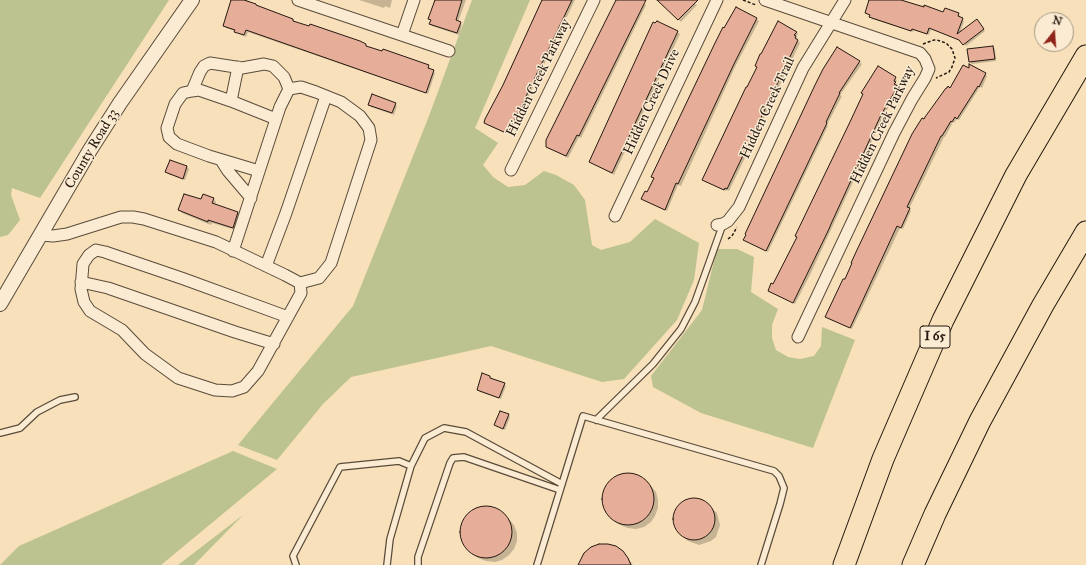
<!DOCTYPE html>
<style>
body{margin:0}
#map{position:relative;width:1086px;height:565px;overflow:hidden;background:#f7e0ba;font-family:"IM FELL Great Primer",serif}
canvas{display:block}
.north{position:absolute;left:1034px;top:12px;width:40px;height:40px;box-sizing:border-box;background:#faebd2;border:1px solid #a59784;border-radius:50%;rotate:17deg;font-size:11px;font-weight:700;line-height:16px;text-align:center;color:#251910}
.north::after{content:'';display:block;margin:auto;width:14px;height:18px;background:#8f2418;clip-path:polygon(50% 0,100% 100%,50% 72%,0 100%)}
</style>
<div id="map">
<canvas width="1086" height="565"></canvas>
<div class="north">N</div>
</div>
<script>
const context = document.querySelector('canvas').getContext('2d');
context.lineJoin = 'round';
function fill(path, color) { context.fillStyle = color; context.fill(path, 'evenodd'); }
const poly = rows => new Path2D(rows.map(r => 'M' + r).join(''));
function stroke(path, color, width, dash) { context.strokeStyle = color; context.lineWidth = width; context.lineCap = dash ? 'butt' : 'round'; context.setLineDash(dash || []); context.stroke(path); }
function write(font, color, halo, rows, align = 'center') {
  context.font = font + ' "IM FELL Great Primer",serif'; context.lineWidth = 3; context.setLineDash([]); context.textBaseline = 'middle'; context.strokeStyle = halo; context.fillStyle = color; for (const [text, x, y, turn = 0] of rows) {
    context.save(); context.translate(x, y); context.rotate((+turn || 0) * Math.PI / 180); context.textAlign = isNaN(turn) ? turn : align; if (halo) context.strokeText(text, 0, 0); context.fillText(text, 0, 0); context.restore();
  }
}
const green = poly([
 [0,0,169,0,40,198,12,188,11,195,20,220,8,235,0,237],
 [472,0,530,0,475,128,498,143,483,165,493,177,508,187,525,185,544,171,556,175,574,185,585,200,592,245,601,250,630,242,655,219,699,243,694,280,677,320,624,379,602,382,491,346,351,377,323,404,277,460,238,445,353,306,429,116],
 [717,249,737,249,754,257,751,292,778,309,772,325,772,338,776,350,788,357,800,359,814,356,821,346,822,327,855,340,813,448,701,413,653,387,651,376,702,310],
 [233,451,277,469,161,565,0,565,19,546],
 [243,515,194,565,178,565]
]);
const shadow = poly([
 [232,0,247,0,258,7,293,20,295,22,365,45,368,47,428,66,430,68,430,70,435,73,428,94,248,32,246,37,237,33,235,31,226,28,224,26],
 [359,0,392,0,390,8,385,6,384,8],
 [435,0,466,0,458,22,462,25,459,35,432,26,430,24,431,21,429,19],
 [543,0,575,0,512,131,510,130,508,134,487,125],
 [617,0,638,0,646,5,581,138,579,137,568,158,549,148],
 [658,0,694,0,693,2,697,5,681,22],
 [870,0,898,0,944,13,958,14,960,16,960,18,964,21,960,33,979,22,985,31,966,46,962,41,931,29,929,35,914,30,913,32,872,19,870,15,866,13],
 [736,8,759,21,735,67,681,186,678,185,667,211,645,200,655,179,652,177,724,29],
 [657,22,680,34,614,175,590,162],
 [796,32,798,34,796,37,798,39,797,40,800,43,729,191,727,190,726,191,705,181,703,179,746,88],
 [993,47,995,49,996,61,972,64,970,62],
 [838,48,862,64,840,95,842,96,827,125,828,126,768,252,745,240],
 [878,67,897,80,895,83,897,85,896,86,899,89,883,117,811,273,795,304,769,291,774,286,798,238,863,95,862,93],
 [971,69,985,74,987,76,982,88,980,87,959,120,957,119,954,123,953,122,945,137,944,137,909,209,911,211,903,229,900,228,852,329,829,319,846,281,924,120,950,89],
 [369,104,395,104,397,106,394,115,371,107],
 [170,161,187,167,189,169,185,180,168,174,166,172],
 [213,198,216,202,215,205,238,213,241,216,236,230,212,223,211,225,182,213,179,210,201,201],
 [490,377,506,386,501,399,480,392,478,390],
 [508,415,510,417,505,430,495,425],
 [631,473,639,476,646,480,656,492,658,500,658,508,655,516,651,522,644,527,636,529,628,528,620,525,613,520,608,515,604,507,602,499,604,490,608,483,614,477,622,474],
 [690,499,702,500,717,513,720,525,716,537,711,541,699,545,688,541,678,532,675,527,674,515,676,509,685,501],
 [490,506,497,509,504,514,514,525,517,533,517,541,514,549,509,555,502,560,495,562,486,561,478,558,472,553,467,548,462,540,461,532,462,523,467,516,473,510,481,507],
 [623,552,633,565,580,565]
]);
const building = poly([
 [231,0,244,0,256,4,256,5,293,19,293,21,309,26,310,24,360,41,366,44,366,46,382,51,383,49,429,65,428,68,434,70,426,93,246,30,244,35,234,32,235,30,223,26,231,0],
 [435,0,462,0,456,20,461,22,457,33,429,24,431,20,428,19,435,0],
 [542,0,572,0,510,130,508,129,506,133,484,123,485,119,503,85,542,0],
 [616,0,646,0,579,136,577,135,566,156,546,147,546,140,616,0],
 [657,0,698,0,678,20,657,0],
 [869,0,901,0,924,7,924,5,943,12,945,8,959,13,958,16,963,18,957,34,977,19,984,29,963,45,959,40,929,28,927,34,912,29,911,31,869,17,870,15,865,13,869,0],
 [736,7,757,18,734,64,678,184,676,183,665,210,641,199,645,191,647,192,654,178,651,177,715,43,723,27,724,28,736,7],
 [657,21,678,31,612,173,589,162,653,22,655,23,657,21],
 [778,21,797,32,794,35,796,36,795,38,798,40,727,189,725,188,724,190,702,180,746,87,747,87,757,67,755,66,760,54,761,54,778,21],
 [993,46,995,59,969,62,967,49,993,46],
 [837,47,860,61,839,93,840,93,826,122,827,123,766,251,743,240,746,235,745,234,815,85,823,69,837,47],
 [969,64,986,73,979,87,978,86,957,119,955,117,952,122,951,121,942,136,941,136,907,207,910,208,901,228,897,226,850,328,825,317,843,279,845,279,852,263,851,263,856,252,912,134,922,118,924,119,925,117,946,88,947,88,948,86,950,88,963,65,969,68,969,64],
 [878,66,896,77,894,81,896,82,894,84,898,86,881,115,831,224,829,229,793,303,768,291,771,283,773,284,797,237,795,236,849,124,863,94,861,93,878,66],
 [372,94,396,103,392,113,368,105,372,94],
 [170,160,187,166,183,179,165,172,170,160],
 [184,194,201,199,203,194,214,198,212,203,238,212,233,228,208,220,208,222,178,210,184,194],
 [482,373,490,376,490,378,505,383,499,398,477,390,482,373],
 [500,411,509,414,503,429,494,425,500,411],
 '602 499a26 26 0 1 1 52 0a26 26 0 1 1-52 0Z',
 '673 519a21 21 0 1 1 42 0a21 21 0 1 1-42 0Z',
 '460 532a26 26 0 1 1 52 0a26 26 0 1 1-52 0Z',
 [599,544,608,544,616,546,623,551,628,558,631,565,578,565,584,553,591,547,599,544]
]);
const path = poly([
 [743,0,756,5],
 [923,44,934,40,937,40,946,43,952,49,955,58,952,67,949,72,936,78],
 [728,239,732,236,737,227]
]);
const service = poly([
 [596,420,653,364,681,329,695,302,723,224],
 [0,433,20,428,37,412,60,400,75,397],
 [296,565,293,556,340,467,399,461,411,466],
 [387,565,390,539,411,466,425,438,444,428,466,432,562,484],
 [418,565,418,557,450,463,453,458,464,457,560,490],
 [537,565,583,416,774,471,779,476,784,488,780,504,761,565]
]);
const minor = poly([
 [298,0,449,51],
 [765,0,920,53,925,59,929,69,925,78,912,99,894,133,798,337],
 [402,35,414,0],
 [192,91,200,72,204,66,210,63,242,68,264,64,273,66,284,77,289,89],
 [231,101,238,67],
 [221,160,228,171,251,198],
 [511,170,594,0],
 [259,171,209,156,177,144,169,137,167,128,175,104,183,93,192,91,199,90,231,101,276,119],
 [615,216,717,0],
 [717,225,723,224,728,221,739,207,803,68,845,0],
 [41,235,53,236,67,234,121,217,133,217,144,219,216,242,285,275,300,283,301,293,258,371,244,387,232,391,215,390,178,378,145,354,122,330,90,311,84,302,81,289,83,264,89,255,96,250,105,252,184,279,288,317],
 [233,251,280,107,289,89,301,87,316,92,341,102,360,116,369,128,371,140,331,263,319,278,300,283],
 [266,266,286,213,326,96],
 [81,282,108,288,235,332,274,344]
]);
const tertiary = poly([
 [0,304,90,150,120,103,192,0]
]);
const motorway = poly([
 [844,565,883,459,943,320,1016,175,1086,56],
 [913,565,935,514,980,421,1043,305,1086,232]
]);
const shields = [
 [935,337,30]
];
const shieldNames = [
 ["I 65",935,337]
];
const streetNames = [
 ["Hidden Creek Parkway",539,78,-64],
 ["Hidden Creek Drive",652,102,-65],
 ["Hidden Creek Trail",768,108,-65],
 ["Hidden Creek Parkway",883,125,-64],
 ["County Road 33",92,149,-59]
];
fill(green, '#bcc290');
fill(shadow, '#0003');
fill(building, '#e6ad99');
stroke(building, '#251910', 1);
stroke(service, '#5a4b3a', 8);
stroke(minor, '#5a4b3a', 13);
stroke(tertiary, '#5a4b3a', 16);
stroke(motorway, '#251910', 23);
stroke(path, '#251910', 1.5, [3, 2]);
stroke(service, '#faebd2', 5.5);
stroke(minor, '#faebd2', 11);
stroke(tertiary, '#faebd2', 14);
stroke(motorway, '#f7e0ba', 21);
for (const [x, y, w] of shields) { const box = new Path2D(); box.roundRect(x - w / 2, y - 11, w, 22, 3); context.fillStyle = '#faebd2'; context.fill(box); stroke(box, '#251910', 1); }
write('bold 13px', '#251910', null, shieldNames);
write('14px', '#251910', '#faebd2', streetNames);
</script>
